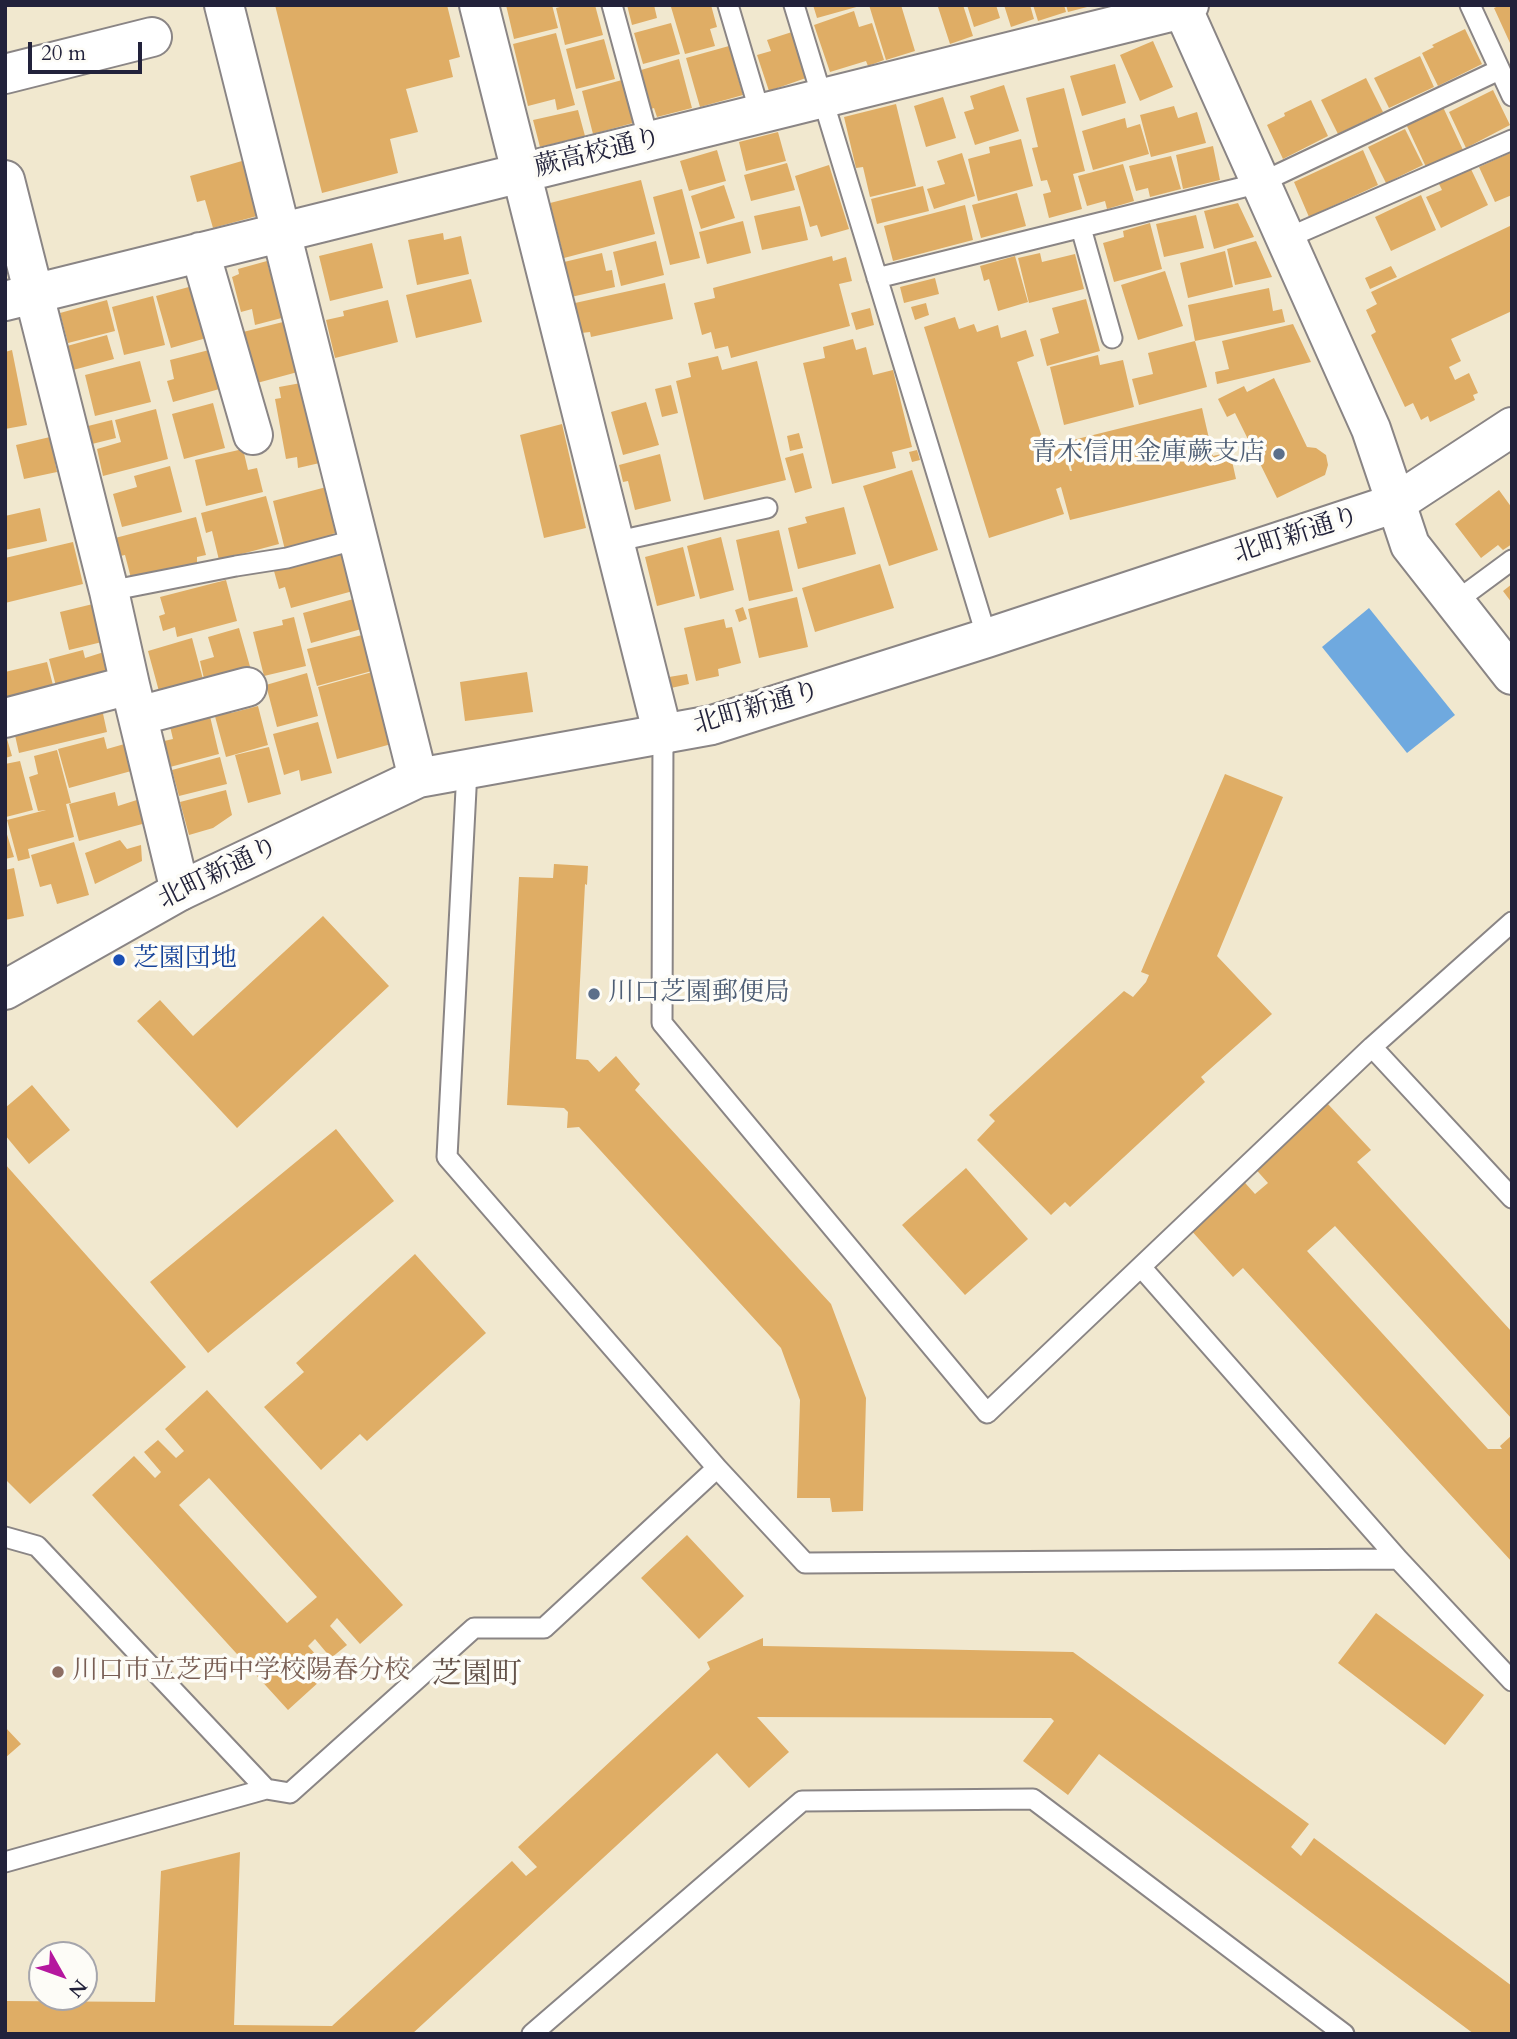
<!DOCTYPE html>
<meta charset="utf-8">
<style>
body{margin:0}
#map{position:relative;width:1517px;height:2039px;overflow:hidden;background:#f1e8cf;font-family:Cardo,serif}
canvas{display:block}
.frame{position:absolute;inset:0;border:7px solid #22223b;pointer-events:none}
.north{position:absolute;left:28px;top:1941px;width:70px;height:70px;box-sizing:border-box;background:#fdfcf7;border:2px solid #a5a5ac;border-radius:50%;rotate:130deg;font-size:19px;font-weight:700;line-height:28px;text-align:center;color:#22223b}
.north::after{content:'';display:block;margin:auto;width:24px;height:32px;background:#b5179e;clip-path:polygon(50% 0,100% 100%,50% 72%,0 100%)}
.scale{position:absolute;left:28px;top:42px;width:114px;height:32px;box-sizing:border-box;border:4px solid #22223b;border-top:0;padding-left:9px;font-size:21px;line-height:24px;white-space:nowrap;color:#22223b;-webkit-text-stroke:5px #fdfcf7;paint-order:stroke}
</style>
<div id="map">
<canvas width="1517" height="2039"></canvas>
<div class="frame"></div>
<div class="north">N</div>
<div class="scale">20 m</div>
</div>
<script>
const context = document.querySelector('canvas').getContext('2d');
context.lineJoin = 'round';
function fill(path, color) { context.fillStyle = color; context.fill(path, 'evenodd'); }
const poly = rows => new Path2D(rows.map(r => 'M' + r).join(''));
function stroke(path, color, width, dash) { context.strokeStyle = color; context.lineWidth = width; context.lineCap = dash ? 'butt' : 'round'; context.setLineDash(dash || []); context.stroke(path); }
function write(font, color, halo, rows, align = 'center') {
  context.font = font + ' Cardo,"Noto Serif JP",serif'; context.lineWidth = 7; context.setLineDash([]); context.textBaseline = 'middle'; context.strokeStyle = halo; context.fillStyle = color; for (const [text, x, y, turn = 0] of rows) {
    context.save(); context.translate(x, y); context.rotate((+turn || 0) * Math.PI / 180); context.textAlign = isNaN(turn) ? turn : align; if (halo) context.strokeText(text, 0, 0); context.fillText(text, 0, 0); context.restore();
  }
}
const water = poly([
 [1369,608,1455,715,1407,753,1322,647]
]);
const building = poly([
 [275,5,447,5,460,57,449,60,453,77,406,89,418,132,390,139,398,173,322,193],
 [506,5,552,5,558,28,514,39],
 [568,5,595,5,603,35,565,45,556,8],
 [627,5,654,5,657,18,632,25],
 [676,5,711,5,717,27,710,29,715,46,685,54,671,7],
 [813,5,860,5,860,6,817,18],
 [869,5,901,5,915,51,886,60],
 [943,5,963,5,973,36,950,44,938,7],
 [967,5,996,5,1000,18,974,27],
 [1004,5,1030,5,1034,19,1011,27],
 [1033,5,1064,5,1066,12,1038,21],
 [1066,5,1091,5,1091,6,1068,12],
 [1501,5,1512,5,1512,42,1510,43,1494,8],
 [854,11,859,27,872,23,884,60,868,66,866,61,830,72,814,25],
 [671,23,680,54,643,64,634,33],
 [1465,29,1482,64,1438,86,1422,53,1434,47,1432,45],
 [792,32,806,78,769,91,757,55,771,51,767,40],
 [556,33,575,105,557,110,555,99,528,106,513,44],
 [604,39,615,79,576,89,566,49],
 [1153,41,1173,87,1140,101,1120,55],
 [729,46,743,95,700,107,686,58],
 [1420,56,1434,87,1389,108,1374,78],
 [679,59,692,108,657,117,654,108,651,109,641,70],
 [1115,64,1126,103,1082,116,1070,76],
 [1366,78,1383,112,1338,134,1321,100],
 [622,80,633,123,593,134,582,91],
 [1004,85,1019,131,975,145,964,112,974,109,970,96],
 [1064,88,1085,171,1073,174,1082,209,1049,218,1043,194,1051,192,1047,180,1041,181,1032,148,1038,147,1026,98],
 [1493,90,1510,125,1466,148,1449,112],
 [943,97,956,138,926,147,914,106],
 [1311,100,1328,136,1283,159,1267,125,1285,116,1284,113],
 [896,104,916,186,870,197,863,167,856,168,844,117],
 [1174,106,1178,118,1197,112,1206,143,1151,157,1140,115],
 [1443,107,1463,150,1426,167,1406,124],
 [578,110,585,136,540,147,533,120],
 [1125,118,1127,128,1140,124,1149,154,1093,170,1082,131],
 [1405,129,1423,165,1386,183,1368,147],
 [778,132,786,161,746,171,739,142],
 [1021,139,1033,186,978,201,968,159,990,153,989,147],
 [1213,146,1220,180,1183,189,1176,155],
 [717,150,726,181,689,191,680,161],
 [1363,150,1378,185,1309,217,1294,182],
 [1512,152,1512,195,1495,202,1479,167],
 [962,153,975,196,934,209,927,189,945,184,937,161],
 [1171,156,1181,189,1150,197,1148,188,1136,191,1129,166],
 [242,161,257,216,213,228,205,200,197,202,190,176],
 [787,163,795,190,751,201,744,175],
 [1123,164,1134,201,1107,209,1105,201,1087,206,1078,176],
 [829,165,849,229,821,237,817,225,810,227,795,176],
 [1470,167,1488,205,1441,228,1426,197,1442,190,1438,182],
 [641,180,655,234,564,258,550,203],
 [724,185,735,218,701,229,691,196],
 [923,186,929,211,877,224,871,199],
 [682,189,700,258,670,265,653,197],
 [1017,193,1026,226,981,238,972,205],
 [1421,195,1436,230,1391,251,1375,217],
 [1238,203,1254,237,1214,249,1204,211],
 [965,205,973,240,893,261,884,226],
 [800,206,808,240,762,250,754,216],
 [1196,215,1204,248,1164,257,1156,224],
 [743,221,751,253,707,264,699,232],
 [1150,223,1162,269,1114,282,1103,243,1124,237,1123,231],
 [1512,225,1512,311,1451,339,1461,361,1449,367,1455,380,1469,373,1478,393,1473,395,1475,400,1430,422,1428,416,1421,420,1413,403,1405,407,1371,335,1376,332,1366,310,1377,304,1371,292],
 [443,233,444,240,461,236,469,274,417,285,408,240],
 [656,241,664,275,621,286,613,252],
 [1256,241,1272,277,1235,285,1227,249],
 [372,243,383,288,330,301,319,256],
 [1225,251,1233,287,1188,298,1180,263],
 [602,253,606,271,612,270,615,287,571,297,564,262],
 [1040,253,1042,262,1075,254,1084,289,1029,303,1018,258],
 [832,256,833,261,846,257,852,281,839,284,850,326,731,358,728,346,715,349,711,332,702,335,694,303,715,298,713,288],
 [1015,256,1028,302,998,311,989,279,984,281,980,266],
 [267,261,269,269,279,267,293,315,255,325,252,309,241,312,232,277,239,274,238,269],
 [1391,266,1397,277,1370,289,1365,278],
 [1165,271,1183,326,1138,340,1121,285],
 [935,278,939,294,904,303,900,287],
 [471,279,482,322,416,338,406,295],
 [665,283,673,319,591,337,590,332,581,333,575,303],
 [196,285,210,337,171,348,156,296],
 [1269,288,1273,311,1282,309,1285,322,1195,341,1188,305],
 [153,296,165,345,124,355,112,307],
 [1086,299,1100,351,1047,366,1040,339,1059,333,1052,308],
 [107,300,115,331,68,343,60,313],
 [388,300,398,342,335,358,326,320,344,316,343,311],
 [926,303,929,315,915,320,911,307],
 [870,308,874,325,856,330,851,313],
 [955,317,959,329,974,324,977,332,998,325,1001,338,1026,330,1034,356,1017,362,1045,446,1061,441,1070,471,1072,471,1065,442,1202,408,1213,456,1230,452,1236,479,1070,520,1061,487,1056,489,1064,514,989,538,924,327],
 [291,320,305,370,257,383,243,332],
 [1293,324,1311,362,1217,384,1215,372,1229,369,1222,341],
 [107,335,114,359,73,370,67,346],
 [853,339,856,350,866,347,873,375,893,370,912,447,892,452,896,468,832,484,803,363,825,358,823,347],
 [1195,341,1207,387,1139,405,1132,379,1153,374,1148,353],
 [213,349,223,388,173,402,167,381,174,379,170,360],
 [12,350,27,425,5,429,5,352],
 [1098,355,1100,365,1123,360,1134,407,1064,425,1050,367],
 [718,356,722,370,757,361,786,480,704,500,676,381,691,377,688,363],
 [140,361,151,402,95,416,85,375],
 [1274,378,1307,447,1316,448,1326,455,1328,465,1325,475,1277,498,1235,413,1227,417,1218,399,1244,386,1247,392],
 [301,383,324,462,298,468,297,457,286,459,275,399,281,398,279,387],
 [671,385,678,413,662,417,655,389],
 [646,402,659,445,623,455,611,412],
 [213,403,225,448,184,459,172,414],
 [156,409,168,459,103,476,97,449,121,442,115,420],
 [112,420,116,438,92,444,88,426],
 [562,424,586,528,544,538,520,435],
 [799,433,803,448,790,451,787,436],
 [50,437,57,472,24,479,16,445],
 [243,449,248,470,257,468,263,492,206,506,195,460],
 [917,450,920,460,912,462,909,452],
 [803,453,812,488,795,493,785,458],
 [660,454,671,501,635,510,628,481,623,482,619,465],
 [170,466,182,512,122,527,113,494,137,487,134,476],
 [912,470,938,550,889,566,863,486],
 [334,485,345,531,332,534,333,537,285,550,273,501],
 [1499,490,1512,508,1512,544,1503,550,1498,545,1481,558,1455,524],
 [266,496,279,544,219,560,212,531,206,533,201,513],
 [844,507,856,554,798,569,788,528,807,523,805,517],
 [40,508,47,541,5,550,5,516],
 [196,517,206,555,197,557,197,565,132,582,125,555,120,556,115,538],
 [779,530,793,591,749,601,736,540],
 [721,537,734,590,700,599,687,546],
 [73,542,83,584,5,603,5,558],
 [683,547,695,596,657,606,645,557],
 [342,552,353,591,291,608,285,587,279,589,274,571],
 [880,564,894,608,815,632,802,588],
 [226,580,237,621,177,637,175,627,163,631,159,616,165,614,160,597],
 [1512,584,1512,603,1503,591],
 [797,597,808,647,759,658,748,609],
 [357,598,365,628,311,643,303,613],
 [93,604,102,642,69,650,60,612],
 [743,607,747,619,739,622,735,610],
 [294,617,306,666,264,676,253,632,283,625,282,620],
 [724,619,726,628,732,627,741,663,718,669,719,676,696,681,684,628],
 [239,628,251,670,205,683,200,661,214,657,208,637],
 [370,633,379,669,317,686,307,649],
 [192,638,204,683,160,695,148,651],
 [83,650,85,658,104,652,111,680,58,694,49,659],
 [47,662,54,689,5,699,5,672],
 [376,671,395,743,337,759,318,687],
 [527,672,533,712,465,721,460,682],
 [307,673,318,716,277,727,266,685],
 [687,674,689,684,671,688,669,677],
 [228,705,231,713,258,706,268,745,226,757,213,709],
 [208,708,219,754,170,767,164,741,173,739,168,718],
 [102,709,107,732,19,753,14,731],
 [318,722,332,773,301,781,299,770,284,775,273,734],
 [5,732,12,756,5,758],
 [104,737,107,749,128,743,135,770,69,788,58,749],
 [269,747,281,794,248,803,235,755],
 [57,750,71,803,66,804,74,837,28,849,30,858,18,861,7,820,46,810,38,811,29,777,38,774,34,756],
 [220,757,227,784,179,796,172,770],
 [20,761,33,810,6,817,5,764],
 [1225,774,1283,797,1217,956,1272,1014,1201,1077,1205,1082,1070,1207,1065,1202,1051,1215,977,1140,995,1121,989,1115,1124,991,1133,997,1146,982,1149,975,1141,972],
 [226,790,232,815,213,828,189,835,180,802],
 [115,792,118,806,140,799,146,823,79,841,69,804],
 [5,828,14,857,5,859],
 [120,840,127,849,141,845,142,861,95,884,85,853],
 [74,842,89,895,57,904,51,884,40,887,31,855],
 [554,864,588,866,587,885,585,884,576,1059,588,1060,599,1072,616,1056,640,1084,635,1090,831,1304,866,1398,863,1511,832,1512,830,1498,797,1498,800,1400,781,1348,579,1127,567,1128,568,1112,564,1108,507,1105,519,877,553,878],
 [14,868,24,916,5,920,5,870],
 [323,916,389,986,237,1128,137,1021,160,1000,193,1036],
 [32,1085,70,1130,29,1164,5,1135,5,1108],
 [1326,1102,1371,1150,1357,1162,1512,1332,1512,1419,1335,1226,1307,1251,1488,1449,1502,1449,1500,1446,1512,1435,1512,1562,1243,1268,1233,1277,1190,1229,1238,1175,1255,1194,1268,1183,1252,1165],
 [336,1129,394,1201,208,1353,150,1282],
 [5,1164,186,1367,30,1504,5,1479],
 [966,1168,1028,1239,965,1295,902,1225],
 [415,1254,486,1333,367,1441,360,1434,321,1470,264,1407,304,1372,296,1363],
 [207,1390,403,1605,360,1644,337,1618,330,1626,347,1645,331,1658,315,1639,308,1646,331,1671,288,1710,92,1495,134,1456,155,1478,161,1472,144,1452,158,1440,176,1458,184,1451,165,1429],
 [209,1478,317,1597,287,1623,179,1505],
 [687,1535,744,1596,699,1639,641,1578],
 [1376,1613,1484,1695,1445,1745,1338,1663],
 [763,1638,763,1646,1073,1652,1309,1824,1291,1847,1301,1856,1314,1838,1512,1986,1512,2034,1474,2034,1099,1754,1068,1795,1023,1761,1054,1721,1051,1718,757,1717,789,1752,749,1788,717,1753,412,2034,5,2034,5,2001,155,2002,161,1871,240,1852,234,2025,332,2026,512,1861,526,1876,537,1867,518,1847,710,1669,707,1662],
 [5,1727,21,1744,5,1758]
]);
const lane = poly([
 [612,5,649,141],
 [728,5,760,113],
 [794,5,987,638],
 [1470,5,1512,96],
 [1081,228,1112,338],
 [1285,239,1512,140],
 [877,278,1260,183,1499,70],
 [614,542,767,508],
 [109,591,236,566,287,558,358,539],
 [1455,602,1512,560],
 [663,735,662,1023,987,1413,1372,1047],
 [1512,922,1372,1047,1512,1198],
 [1141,1267,1398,1559],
 [717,1468,805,1563,1398,1559,1512,1681],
 [5,1537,37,1546,266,1789,5,1862],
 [266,1789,290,1793,474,1628,544,1628,717,1468,447,1157,467,770],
 [532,2034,802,1801,1033,1799,1344,2034]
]);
const street = poly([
 [224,5,418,778],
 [479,5,663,735],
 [1181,5,1371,429,1396,503],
 [5,74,152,37],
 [5,180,109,591,130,685,180,891],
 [200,252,253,435],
 [5,301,1182,9,1189,5],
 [138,716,247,687],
 [5,718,130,685]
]);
const secondary = poly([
 [1396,503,1410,545,1512,675],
 [5,990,180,891,418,778,712,725,987,638,1396,503,1512,427]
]);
const markers = [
 [1279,454,7,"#5c6f8a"],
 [119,960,7,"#1a4fb4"],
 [594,994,7,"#5c6f8a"],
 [58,1672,7,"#8d6e63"]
];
const streetNames = [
 ["蕨高校通り",598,154,-14],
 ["北町新通り",1297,536,-18],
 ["北町新通り",757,709,-16],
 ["北町新通り",219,874,-26]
];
const serviceNames = [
 ["青木信用金庫蕨支店",1265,454],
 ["川口芝園郵便局",608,994,"left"]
];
const transitNames = [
 ["芝園団地",133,960]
];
const educationNames = [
 ["川口市立芝西中学校陽春分校",72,1672]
];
const quarterNames = [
 ["芝園町",477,1676]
];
fill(water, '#6fa9df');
fill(building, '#dfad65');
stroke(lane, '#8a8585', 23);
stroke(street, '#8a8585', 42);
stroke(secondary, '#8a8585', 42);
stroke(lane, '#fff', 19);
stroke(street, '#fff', 38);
stroke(secondary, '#fff', 38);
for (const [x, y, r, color] of markers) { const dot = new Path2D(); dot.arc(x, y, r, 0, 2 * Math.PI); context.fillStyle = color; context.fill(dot); stroke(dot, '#fdfcf7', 2.5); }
write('26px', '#22223b', '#fdfcf7', streetNames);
write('26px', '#4e5e75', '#fdfcf7', serviceNames, 'right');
write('26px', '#164399', '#fdfcf7', transitNames, 'left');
write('26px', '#785e54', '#fdfcf7', educationNames, 'left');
write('30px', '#64534a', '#fdfcf7', quarterNames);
</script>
